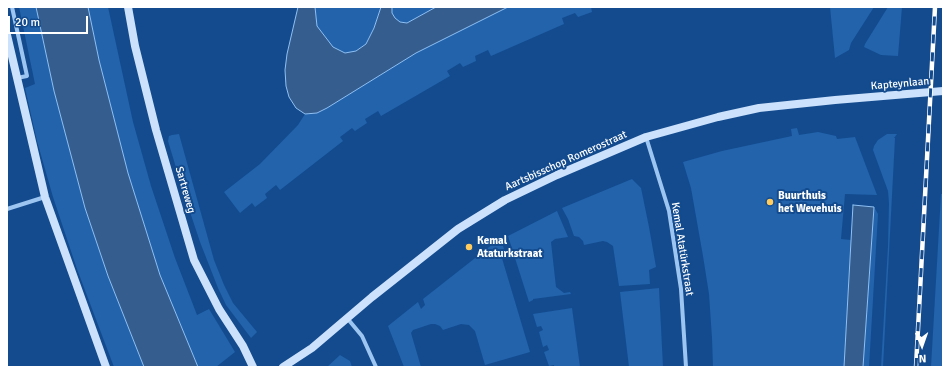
<!DOCTYPE html>
<meta charset="utf-8">
<style>
body{margin:0}
#map{position:relative;width:950px;height:374px;overflow:hidden;background:#134b8e;font-family:Signika,sans-serif}
canvas{display:block}
.frame{position:absolute;inset:0;border:8px solid #fff;pointer-events:none}
.north{position:absolute;left:902px;top:326px;width:40px;height:40px;-webkit-text-stroke:3px #134b8e;paint-order:stroke;rotate:178deg;font-size:11px;font-weight:700;line-height:16px;text-align:center;color:#fff}
.north::after{content:'';display:block;margin:auto;width:14px;height:18px;background:#fff;clip-path:polygon(50% 0,100% 100%,50% 72%,0 100%)}
.scale{position:absolute;left:8px;top:16px;width:80px;height:18px;box-sizing:border-box;border:2px solid #fff;border-top:0;padding-left:5px;font-size:12px;line-height:14px;white-space:nowrap;color:#fff;-webkit-text-stroke:3px #134b8e;paint-order:stroke}
</style>
<div id="map">
<canvas width="950" height="374"></canvas>
<div class="frame"></div>
<div class="north">N</div>
<div class="scale">20 m</div>
</div>
<script>
const context = document.querySelector('canvas').getContext('2d');
context.lineJoin = 'round';
function fill(path, color) { context.fillStyle = color; context.fill(path, 'evenodd'); }
const poly = rows => new Path2D(rows.map(r => 'M' + r).join(''));
function stroke(path, color, width, dash) { context.strokeStyle = color; context.lineWidth = width; context.lineCap = dash ? 'butt' : 'round'; context.setLineDash(dash || []); context.stroke(path); }
function write(font, color, halo, rows, align = 'center') {
  context.font = font + ' Signika,sans-serif'; context.lineWidth = 4; context.setLineDash([]); context.textBaseline = 'middle'; context.strokeStyle = halo; context.fillStyle = color; for (const [text, x, y, turn = 0] of rows) {
    context.save(); context.translate(x, y); context.rotate((+turn || 0) * Math.PI / 180); context.textAlign = isNaN(turn) ? turn : align; if (halo) context.strokeText(text, 0, 0); context.fillText(text, 0, 0); context.restore();
  }
}
const green = poly([
 [19,7,36,7,54,91,85,208,108,276,144,367,114,367,77,269,53,197,37,141,25,88,35,84],
 [88,7,108,7,133,122,151,186,175,258,197,315,209,309,235,352,216,367,198,367,160,275,128,173,99,60],
 [315,7,381,7,374,28,366,44,356,51,345,53,333,47,317,26],
 [392,7,436,7,407,23,399,22,395,18,392,13],
 [508,7,591,7,592,12,578,17,575,13,562,18,564,24,491,56,488,50,475,56,476,61,463,67,460,63,447,71,450,76,381,116,378,111,365,119,367,123,355,131,352,128,340,137,343,141,280,190,276,185,265,194,267,198,255,207,252,203,240,213,224,192,260,164,298,125,305,114,317,113,327,108,416,53],
 [830,7,874,7,851,43,849,50,835,58],
 [888,7,902,7,898,56,881,55,864,47,865,44],
 [797,128,799,135,818,132,836,136,837,139,855,137,877,195,845,194,841,239,851,240,844,367,713,367,712,338,709,294,703,256,691,188,683,162,722,151,792,136,791,129],
 [179,134,214,260,224,285,233,303,257,332,251,338,226,305,218,288,200,242,184,194,168,141,169,136,172,135],
 [887,134,897,134,894,138,895,138,883,367,881,367,888,246,889,203,888,191,873,150,874,146,878,140],
 [632,179,641,188,649,227,656,267,649,270,650,284,619,286,613,246,607,242,603,241,584,245,583,241,579,237,574,236,568,219,562,208],
 [941,194,943,194,943,367,931,367],
 [874,207,878,214,869,367,863,367],
 [557,211,568,237,555,239,551,242,556,287,564,293,570,292,571,294,533,299,533,300,529,302,508,236],
 [501,240,505,252,501,255,530,352,485,365,475,331,469,325,461,324,443,330,440,326,435,324,431,324,413,330,411,333,421,367,404,367,388,326,418,302,421,309,425,305,423,299,493,244],
 [659,288,663,367,629,367,620,292],
 [572,308,580,367,554,367,554,365,549,366,544,352,549,350,547,345,543,347,539,332,543,330,541,326,537,327,533,314],
 [340,355,350,361,352,367,327,367]
]);
const water = poly([
 [36,7,88,7,99,60,128,173,160,275,198,367,144,367,108,276,85,208,54,91,36,7],
 [298,7,315,7,317,26,333,47,345,53,356,51,366,44,374,28,381,7,392,7,392,13,395,18,400,22,407,23,436,7,508,7,416,53,327,108,317,113,305,114,296,108,289,97,286,86,285,70,287,54,298,7],
 [853,205,874,207,863,367,844,367,853,205]
]);
const street = poly([
 [12,7,27,76,17,78],
 [646,137,669,211,681,289,686,367],
 [7,209,45,197],
 [347,318,362,336,376,367]
]);
const secondary = poly([
 [128,7,135,46,156,130,194,260,219,309,243,346,253,367],
 [7,35,45,197,106,367],
 [283,367,312,348,372,297,458,229,505,200,557,175,646,137,718,117,759,108,835,100,943,91]
]);
const rail = poly([
 [916,367,935,7]
]);
const markers = [
 [770,202,4,"#ffcc5d"],
 [469,247,4,"#ffcc5d"]
];
const streetNames = [
 ["Kapteynlaan",900,84,-5],
 ["Aartsbisschop Romerostraat",566,161,-24],
 ["Sartreweg",185,190,74],
 ["Kemal Atatürkstraat",682,249,81]
];
const poiNames = [
 ["Buurthuis",778,196],
 ["het Wevehuis",778,209],
 ["Kemal",477,241],
 ["Ataturkstraat",477,254]
];
fill(green, '#2263ab');
fill(water, '#355e8f');
stroke(water, '#8fc0f4', 1);
stroke(street, '#9dc5f1', 4);
stroke(secondary, '#cbe1fc', 8);
stroke(rail, '#fff', 4.5);
stroke(rail, '#134b8e', 3, [9]);
for (const [x, y, r, color] of markers) { const dot = new Path2D(); dot.arc(x, y, r, 0, 2 * Math.PI); context.fillStyle = color; context.fill(dot); stroke(dot, '#134b8e', 1.5); }
write('11px', '#fff', '#134b8e', streetNames);
write('bold 11px', '#fff', '#134b8e', poiNames, 'left');
</script>
